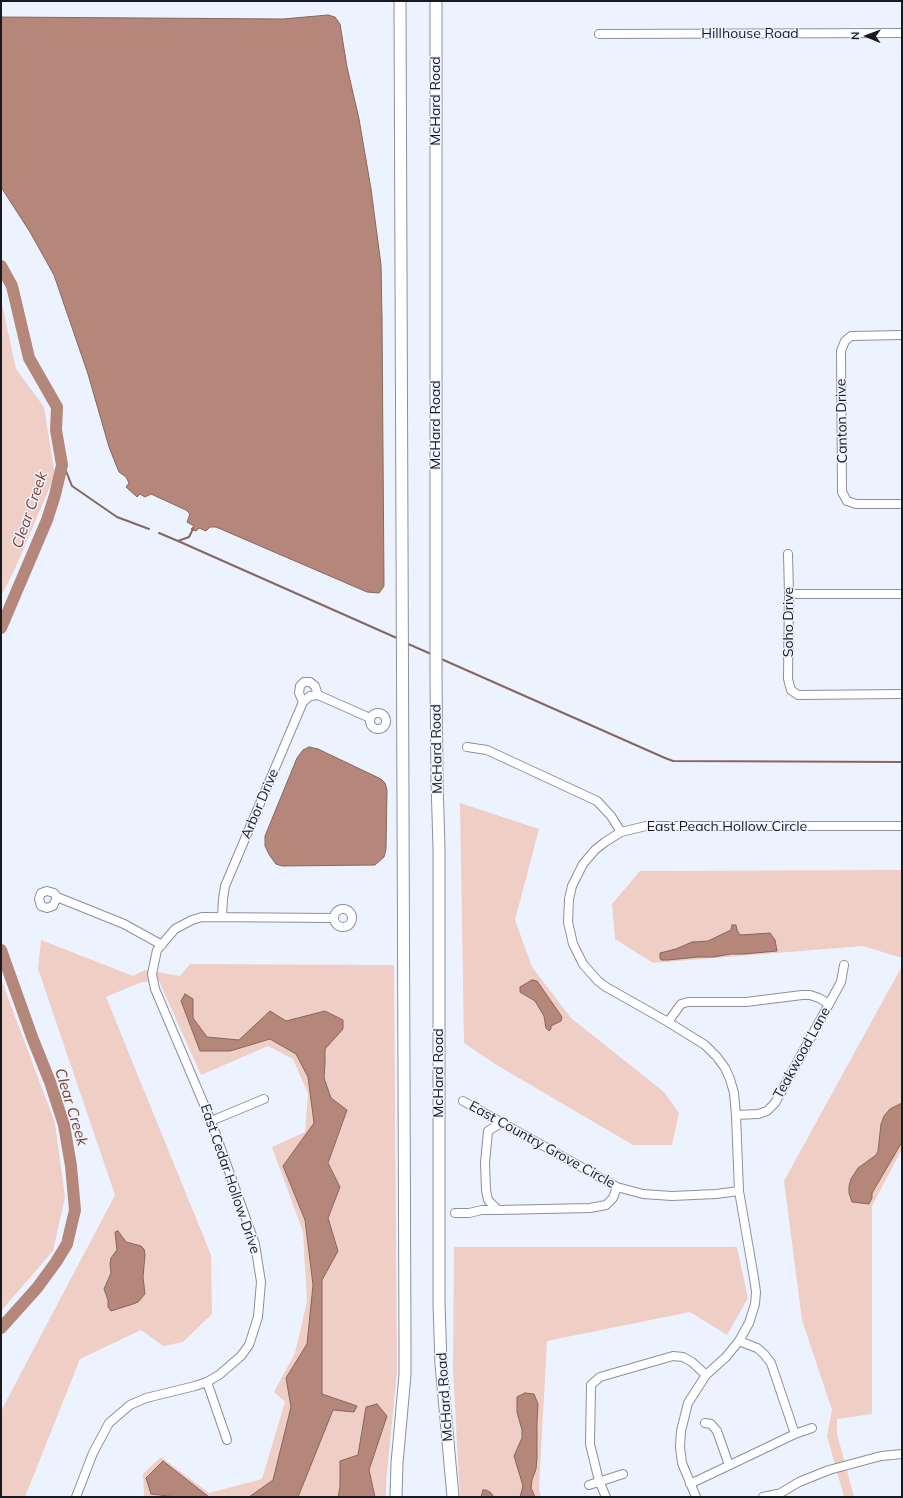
<!DOCTYPE html>
<style>
body{margin:0}
#map{position:relative;width:903px;height:1498px;overflow:hidden;background:#edf3fe;font-family:Mulish,sans-serif}
canvas{display:block}
.frame{position:absolute;inset:0;border:2px solid #181a1f;pointer-events:none}
.north{position:absolute;left:847px;top:16px;width:40px;height:40px;-webkit-text-stroke:3px #edf3fe;paint-order:stroke;rotate:271deg;font-size:11px;font-weight:700;line-height:16px;text-align:center;color:#181a1f}
.north::after{content:'';display:block;margin:auto;width:14px;height:18px;background:#181a1f;clip-path:polygon(50% 0,100% 100%,50% 72%,0 100%)}
</style>
<div id="map">
<canvas width="903" height="1498"></canvas>
<div class="frame"></div>
<div class="north">N</div>
</div>
<script>
const context = document.querySelector('canvas').getContext('2d');
context.lineJoin = 'round';
function fill(path, color) { context.fillStyle = color; context.fill(path, 'evenodd'); }
const poly = rows => new Path2D(rows.map(r => 'M' + r).join(''));
function stroke(path, color, width, dash) { context.strokeStyle = color; context.lineWidth = width; context.lineCap = dash ? 'butt' : 'round'; context.setLineDash(dash || []); context.stroke(path); }
function write(font, color, halo, rows, align = 'center') {
  context.font = font + ' Mulish,sans-serif'; context.lineWidth = 3; context.setLineDash([]); context.textBaseline = 'middle'; context.strokeStyle = halo; context.fillStyle = color; for (const [text, x, y, turn = 0] of rows) {
    context.save(); context.translate(x, y); context.rotate((+turn || 0) * Math.PI / 180); context.textAlign = isNaN(turn) ? turn : align; if (halo) context.strokeText(text, 0, 0); context.fillText(text, 0, 0); context.restore();
  }
}
const green = poly([
 [1,299,16,369,44,407,55,475,14,571,1,596],
 [460,803,539,829,515,920,532,967,571,1018,664,1092,679,1113,672,1145,633,1145,495,1064,464,1043],
 [902,870,902,958,863,946,653,963,615,939,612,904,640,871],
 [41,940,133,976,145,970,180,976,190,964,394,965,397,1372,386,1482,386,1497,149,1497,144,1496,143,1474,161,1457,209,1493,262,1479,285,1402,274,1392,295,1353,307,1302,303,1232,272,1147,305,1132,308,1094,293,1059,268,1046,201,1075,159,981,142,982,106,997,211,1255,212,1314,183,1342,163,1346,141,1330,80,1359,25,1497,1,1497,1,1411,115,1195,38,969],
 [902,966,902,1149,872,1206,872,1414,837,1419,837,1434,854,1497,844,1497,827,1436,832,1410,802,1320,784,1181],
 [1,979,55,1123,65,1197,53,1251,1,1311],
 [454,1247,737,1247,748,1298,727,1335,690,1312,547,1341,539,1488,541,1497,460,1497,453,1372]
]);
const water = poly([
 [328,15,335,17,340,24,347,67,359,119,371,189,381,265,382,319,384,586,379,593,367,592,216,527,210,527,206,531,199,528,196,531,191,529,194,526,187,522,190,514,186,510,151,494,145,497,140,494,137,497,126,487,129,483,126,477,119,472,109,447,88,374,54,275,30,232,1,187,1,17,283,19,328,15],
 [309,747,318,749,381,779,385,783,387,790,386,849,384,857,375,865,282,866,276,864,270,856,265,846,265,836,297,758,303,750,309,747],
 [732,925,736,925,737,930,740,935,770,933,775,940,777,951,744,954,731,954,714,957,698,957,668,960,661,960,660,958,660,953,676,949,692,942,708,941,731,930,732,925],
 [532,980,537,981,562,1017,561,1021,551,1026,551,1029,549,1031,546,1028,544,1016,535,1001,520,992,520,987,532,980],
 [185,994,193,999,193,1018,207,1037,239,1040,270,1011,286,1021,325,1011,343,1020,343,1029,325,1049,325,1064,324,1078,331,1098,347,1110,328,1163,340,1187,328,1218,338,1251,322,1280,322,1394,357,1406,354,1412,333,1410,298,1497,249,1497,273,1480,291,1407,286,1378,307,1344,313,1285,305,1220,283,1166,314,1123,308,1077,296,1054,270,1039,230,1051,200,1051,181,1001,185,994],
 [902,1103,902,1142,872,1193,872,1198,869,1204,852,1202,849,1193,849,1186,851,1179,858,1168,876,1155,878,1151,881,1124,884,1116,890,1109,902,1103],
 [118,1231,126,1242,141,1246,144,1249,145,1255,143,1277,145,1294,138,1302,133,1304,111,1311,108,1307,108,1300,104,1289,111,1273,110,1264,111,1258,117,1250,115,1232,118,1231],
 [525,1393,534,1394,538,1404,537,1422,537,1458,536,1469,532,1480,531,1488,535,1497,520,1497,523,1486,514,1456,522,1438,522,1430,517,1412,517,1397,525,1393],
 [377,1404,387,1416,369,1470,375,1497,338,1497,340,1487,340,1461,358,1455,366,1407,377,1404],
 [163,1461,209,1497,176,1497,151,1494,146,1478,163,1461],
 [483,1490,486,1490,490,1492,494,1497,481,1497,483,1490]
]);
const stream = poly([
 [62,465,66,471,72,486,117,517,149,529],
 [159,533,178,541,399,639],
 [178,541,189,537,193,529],
 [406,643,431,654],
 [439,658,665,758,673,761,902,762]
]);
const river = poly([
 [1,266,12,286,29,358,57,407,56,430,62,465,55,495,47,520,1,628],
 [1,950,32,1037,50,1082,64,1125,71,1166,75,1210,67,1244,56,1262,37,1288,1,1328]
]);
const minor = poly([
 [599,34,902,33],
 [902,335,851,336,845,341,841,351,842,492,847,501,856,504,902,504],
 [788,554,789,594,788,679,791,690,798,695,902,694],
 [789,594,902,594],
 [303,702,299,693,300,686,304,682,310,682,315,686,318,695],
 '370 721a8 8 0 1 1 16 0a8 8 0 1 1-16 0Z',
 [467,747,487,750,597,801,611,816,621,832],
 [47,891,54,893,57,897,53,906,47,908,41,906,39,899,41,893,47,891],
 [57,897,124,924,162,945],
 '334 918a9 9 0 1 1 18 0a9 9 0 1 1-18 0Z',
 [222,916,223,899,225,886,303,702,310,696,318,695,370,718],
 [668,1022,681,1004,688,1002,746,1002,802,995,810,995,819,998,829,1004],
 [463,1101,617,1187,643,1194,672,1196,716,1194,739,1191],
 [736,1115,758,1114,767,1111,775,1103,841,982,844,965],
 [211,1121,264,1099],
 [501,1123,488,1131,485,1163,486,1190,488,1200,498,1210,590,1208,606,1205,613,1198,617,1187],
 [455,1213,469,1213,482,1210,498,1210],
 [739,1341,757,1348,764,1354,771,1363,795,1434],
 [207,1382,227,1440],
 [705,1423,711,1424,717,1431,729,1465],
 [690,1484,795,1434,812,1428],
 [589,1485,623,1474],
 [76,1497,93,1453,109,1423,130,1405,146,1398,195,1386,207,1382,219,1375,241,1356,249,1345,258,1317,261,1282,255,1244,211,1121,155,989,152,974,157,950,175,929,192,920,202,917,334,918],
 [606,1497,599,1481,590,1444,591,1385,600,1377,673,1356,683,1357,692,1362,706,1375],
 [696,1497,682,1463,680,1447,681,1431,688,1403,706,1375,726,1357,739,1341,749,1323,755,1304,756,1292,754,1278,739,1191,736,1115,734,1093,730,1079,725,1068,717,1057,705,1045,668,1022,606,987,598,981,583,964,573,944,568,922,569,899,572,886,583,864,595,850,605,842,621,832,646,826,902,826],
 [763,1497,777,1494],
 [774,1497,799,1482,829,1470,881,1456,902,1454]
]);
const secondary = poly([
 [436,1,436,676,437,781,439,848,439,1304,441,1364,453,1497],
 [396,1497,397,1463,405,1375,405,1341,400,1]
]);
const streetNames = [
 ["Hillhouse Road",750,34],
 ["McHard Road",436,101,-90],
 ["Canton Drive",842,421,-91],
 ["McHard Road",436,425,-90],
 ["Soho Drive",789,622,-90],
 ["McHard Road",437,749,-91],
 ["Arbor Drive",260,804,-67],
 ["East Peach Hollow Circle",727,827],
 ["Teakwood Lane",802,1053,-61],
 ["McHard Road",439,1073,-90],
 ["East Country Grove Circle",542,1145,29],
 ["East Cedar Hollow Drive",230,1179,71],
 ["McHard Road",445,1397,-94]
];
const waterNames = [
 ["Clear Creek",30,510,-71],
 ["Clear Creek",71,1107,73]
];
fill(green, '#efcec5');
fill(water, '#b5877a');
stroke(water, '#86665f', 1);
stroke(stream, '#86665f', 2);
stroke(river, '#b5877a', 12);
stroke(minor, '#8a909d', 10);
stroke(secondary, '#8a909d', 13);
stroke(minor, '#fff', 8);
stroke(secondary, '#fff', 11);
write('14px', '#181a1f', '#edf3fe', streetNames);
write('italic 15px', '#7c3e2d', '#edf3fe', waterNames);
</script>
